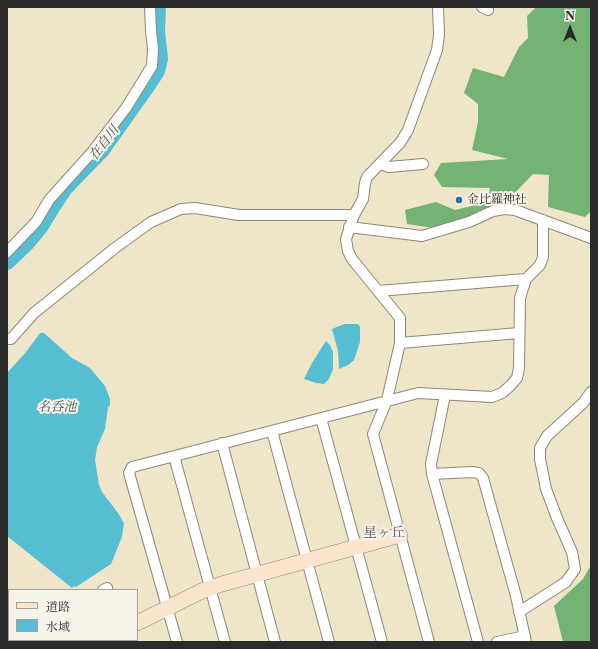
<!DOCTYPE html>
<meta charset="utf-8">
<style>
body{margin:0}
#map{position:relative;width:598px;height:649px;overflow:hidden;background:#efe5c9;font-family:"Libre Caslon Text","Noto Serif JP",serif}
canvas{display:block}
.frame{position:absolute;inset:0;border:8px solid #2b2b2b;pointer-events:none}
.legend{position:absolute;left:8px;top:589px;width:130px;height:52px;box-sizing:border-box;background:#f7f3e8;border:1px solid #a5a39c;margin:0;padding:5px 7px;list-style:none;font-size:12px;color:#2b2b2b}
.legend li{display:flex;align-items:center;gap:8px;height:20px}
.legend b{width:20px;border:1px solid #a5a39c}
.north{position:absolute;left:550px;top:8px;width:40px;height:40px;-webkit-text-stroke:3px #f7f3e8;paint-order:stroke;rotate:0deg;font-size:11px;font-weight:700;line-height:16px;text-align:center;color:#2b2b2b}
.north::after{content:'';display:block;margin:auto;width:14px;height:18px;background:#2b2b2b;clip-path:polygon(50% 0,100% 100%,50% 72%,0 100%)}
</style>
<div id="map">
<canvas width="598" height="649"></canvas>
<div class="frame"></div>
<ul class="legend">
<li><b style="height:5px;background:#fce5cf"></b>道路</li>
<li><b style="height:11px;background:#56bed3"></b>水域</li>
</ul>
<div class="north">N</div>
</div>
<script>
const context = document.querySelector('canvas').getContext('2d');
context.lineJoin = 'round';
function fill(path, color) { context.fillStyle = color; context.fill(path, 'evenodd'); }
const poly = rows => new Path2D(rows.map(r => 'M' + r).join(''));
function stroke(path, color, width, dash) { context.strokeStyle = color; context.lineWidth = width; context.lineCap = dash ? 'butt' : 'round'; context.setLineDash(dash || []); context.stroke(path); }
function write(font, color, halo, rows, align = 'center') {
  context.font = font + ' "Libre Caslon Text","Noto Serif JP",serif'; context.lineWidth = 4; context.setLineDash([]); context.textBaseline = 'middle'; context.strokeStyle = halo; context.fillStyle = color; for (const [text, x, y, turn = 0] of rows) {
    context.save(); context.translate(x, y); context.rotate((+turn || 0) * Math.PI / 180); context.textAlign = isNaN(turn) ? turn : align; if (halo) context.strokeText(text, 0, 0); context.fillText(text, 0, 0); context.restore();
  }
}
const forest = poly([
 [536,7,591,7,591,211,585,217,548,207,549,175,533,174,510,198,471,217,434,228,407,224,405,210,436,202,455,210,488,202,490,188,442,187,434,175,441,163,508,159,472,150,478,122,478,104,464,93,473,68,504,77,519,47,528,38,527,16],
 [591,565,591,642,563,642,554,606,583,579]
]);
const water = poly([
 [344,324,357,324,359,325,360,327,360,342,354,360,348,365,339,369,338,351,332,329],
 [40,333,44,333,72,358,90,368,105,386,110,399,110,405,108,407,105,429,97,447,95,460,99,485,102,492,118,513,124,523,122,537,111,564,76,587,74,586,72,588,7,536,7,373,26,352],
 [326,341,330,345,333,352,333,369,329,379,324,384,316,383,304,379,312,363]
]);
const river = poly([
 [7,262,27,243,41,226,53,206,65,188,101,151,150,82,157,71,160,59,157,31,158,7]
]);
const street = poly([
 [482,7,488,10],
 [380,164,389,167,423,164],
 [349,227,422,236,469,222,493,211,504,209,515,210,591,238],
 [7,252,36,222,49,200,93,151,126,108,152,66,153,49,151,31,150,7],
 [378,291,526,279],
 [7,339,11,339,34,313,115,248,151,222,181,209,195,208,239,215,354,215],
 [400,343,519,333],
 [445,395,431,464,432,474,478,642],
 [321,418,382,642],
 [272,431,329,642],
 [222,443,275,642],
 [174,456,225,642],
 [432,474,472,472,479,473,483,478,516,596,526,642],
 [103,590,107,588],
 [519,612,566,582,575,569,572,552,557,518,546,489,540,459,540,448,547,436,583,403,591,392],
 [7,621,9,622],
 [35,640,38,642],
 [177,642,129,473,132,467,418,393,492,397,502,393,510,386,517,378,519,368,520,298,526,279,540,265,543,257,543,220],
 [429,642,373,434,387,400,400,343,400,318,352,259,348,251,346,239,354,215,363,199,365,183,367,177,400,143,408,130,437,50,439,35,438,7],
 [497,642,525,636]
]);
const secondary = poly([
 [137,623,204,590,222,584,400,535],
 [98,642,102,640]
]);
const markers = [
 [459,200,4,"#1f6fb2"]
];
const poiNames = [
 ["金比羅神社",467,200]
];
const waterNames = [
 ["在自川",104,143,-52],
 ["名呑池",57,407]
];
const quarterNames = [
 ["星ヶ丘",384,533]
];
fill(forest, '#74b374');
fill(water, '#56bed3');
stroke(river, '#56bed3', 16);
stroke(street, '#8d887a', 12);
stroke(secondary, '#8d887a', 16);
stroke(street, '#fff', 10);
stroke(secondary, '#fce5cf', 15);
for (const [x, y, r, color] of markers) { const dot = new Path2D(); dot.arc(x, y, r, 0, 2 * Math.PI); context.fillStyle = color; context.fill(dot); stroke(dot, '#f7f3e8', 1.5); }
write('12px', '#2b2b2b', '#f7f3e8', poiNames, 'left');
write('italic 13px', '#38575d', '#f7f3e8', waterNames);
write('14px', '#635a72', '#f7f3e8', quarterNames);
</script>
